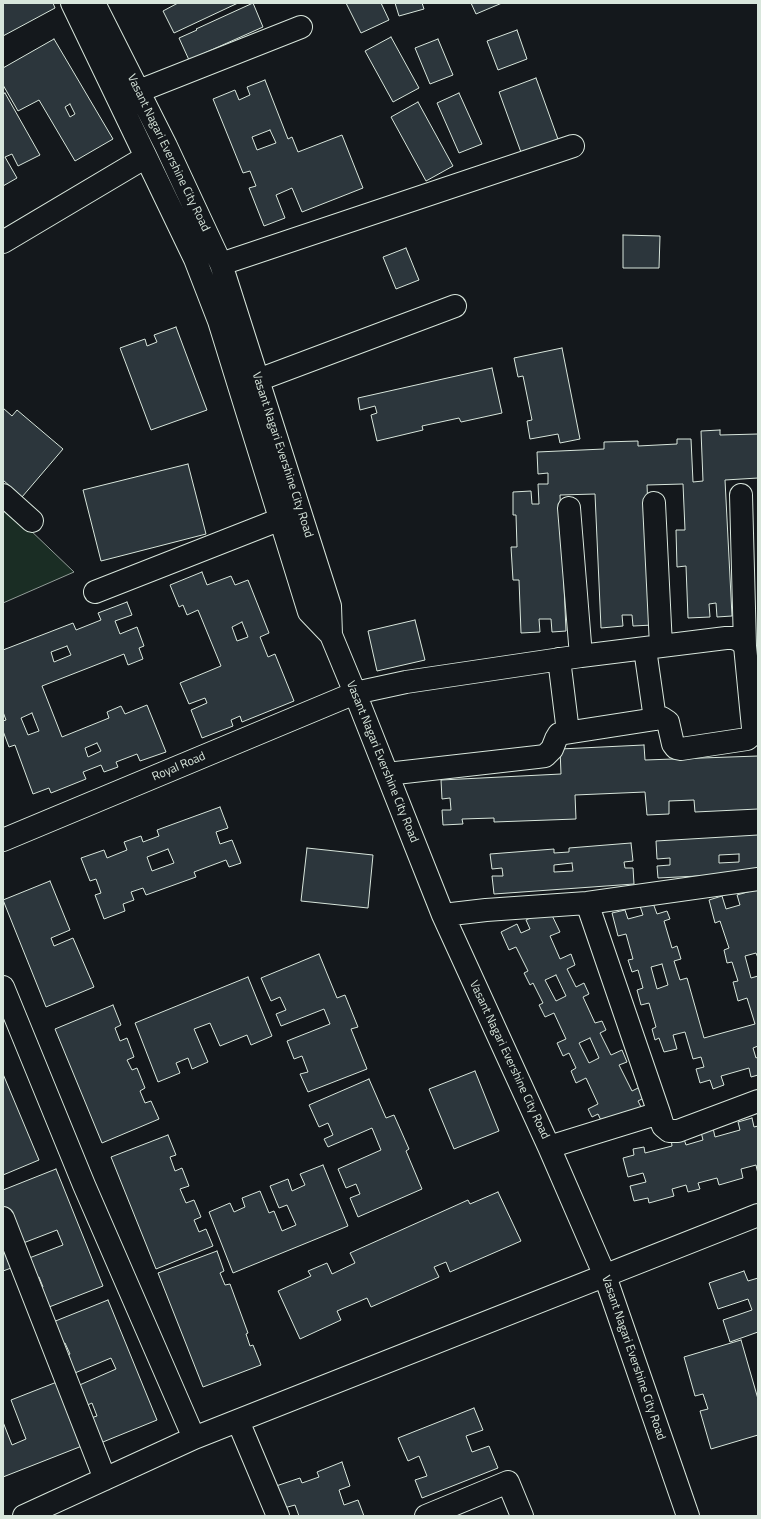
<!DOCTYPE html>
<style>
body{margin:0}
#map{position:relative;width:761px;height:1519px;overflow:hidden;background:#14181c;font-family:"Titillium Web",sans-serif}
canvas{display:block}
.frame{position:absolute;inset:0;border:4px solid #d8e6dc;pointer-events:none}
</style>
<div id="map">
<canvas width="761" height="1519"></canvas>
<div class="frame"></div>
</div>
<script>
const context = document.querySelector('canvas').getContext('2d');
context.lineJoin = 'round';
function fill(path, color) { context.fillStyle = color; context.fill(path, 'evenodd'); }
const poly = rows => new Path2D(rows.map(r => 'M' + r).join(''));
function stroke(path, color, width, dash) { context.strokeStyle = color; context.lineWidth = width; context.lineCap = dash ? 'butt' : 'round'; context.setLineDash(dash || []); context.stroke(path); }
function write(font, color, halo, rows, align = 'center') {
  context.font = font + ' "Titillium Web",sans-serif'; context.lineWidth = 3; context.setLineDash([]); context.textBaseline = 'middle'; context.strokeStyle = halo; context.fillStyle = color; for (const [text, x, y, turn = 0] of rows) {
    context.save(); context.translate(x, y); context.rotate((+turn || 0) * Math.PI / 180); context.textAlign = isNaN(turn) ? turn : align; if (halo) context.strokeText(text, 0, 0); context.fillText(text, 0, 0); context.restore();
  }
}
const green = poly([
 [3,504,74,572,3,603,3,504]
]);
const building = poly([
 [3,3,53,3,55,8,3,36,3,3],
 [178,3,238,3,174,33,163,11,178,3],
 [253,3,263,27,189,60,179,38,197,30,196,29,253,3],
 [346,3,381,3,389,20,361,33,346,3],
 [395,3,422,3,424,9,399,16,395,3],
 [471,3,502,3,476,14,471,3],
 [517,30,527,59,498,70,487,41,517,30],
 [391,37,419,88,393,102,365,51,391,37],
 [54,39,113,139,75,161,39,100,18,111,3,85,3,68,54,39],
 [70,104,75,114,70,117,65,107,70,104],
 [438,39,453,75,430,84,415,48,438,39],
 [536,78,559,142,522,155,499,92,536,78],
 [265,80,288,139,292,137,298,152,342,135,363,188,302,212,292,188,276,195,285,218,264,226,249,188,256,186,250,171,243,173,213,99,235,90,239,100,250,95,247,87,265,80],
 [270,130,276,143,257,150,252,137,270,130],
 [5,93,40,155,18,166,12,154,5,157,17,178,3,186,3,94,5,93],
 [459,93,482,144,459,153,437,103,459,93],
 [418,102,453,166,426,181,391,117,418,102],
 [623,235,660,236,659,268,623,268,623,235],
 [406,248,419,280,396,289,383,257,406,248],
 [176,327,207,410,151,430,120,348,145,339,147,346,157,342,154,335,176,327],
 [562,348,580,439,560,443,558,434,530,439,527,421,532,420,523,376,518,377,514,358,562,348],
 [492,368,502,413,461,422,459,418,422,426,423,430,377,441,371,415,377,413,375,406,360,410,358,398,492,368],
 [3,408,12,416,17,410,63,449,22,497,3,480,3,408],
 [720,430,720,435,758,434,758,478,725,480,732,616,717,617,716,603,709,604,710,617,688,618,686,566,677,567,676,530,685,530,683,484,647,485,653,625,633,626,632,615,622,615,623,626,601,628,595,494,560,495,566,631,552,632,551,619,539,619,540,632,521,633,519,580,513,580,511,547,517,547,516,515,513,515,513,492,531,491,532,504,539,504,538,484,548,484,548,473,538,474,537,452,604,449,604,442,638,441,638,446,677,444,677,439,691,439,693,482,703,481,701,431,720,430],
 [188,464,206,534,101,561,83,490,188,464],
 [202,572,207,585,231,576,235,585,248,580,269,633,260,637,268,657,275,654,294,701,242,722,240,716,231,720,233,726,202,738,191,710,207,703,205,698,189,704,180,683,221,666,198,610,187,615,183,605,179,607,170,585,202,572],
 [242,622,248,637,237,641,232,627,242,622],
 [127,602,132,615,115,621,120,634,137,627,144,646,139,648,143,659,128,665,124,654,42,686,62,737,109,718,107,712,121,706,125,714,147,705,166,752,140,761,137,754,116,762,118,767,104,772,101,765,83,772,86,779,51,793,49,788,33,794,15,745,9,747,3,731,3,721,6,720,3,712,3,650,73,623,76,630,101,620,98,613,127,602],
 [67,646,71,655,54,662,51,652,67,646],
 [32,713,39,731,28,735,21,718,32,713],
 [97,743,101,751,88,757,85,748,97,743],
 [415,620,425,660,377,671,368,631,415,620],
 [644,745,645,760,758,756,758,809,695,812,694,800,669,801,669,814,647,815,645,792,575,795,576,819,494,822,494,818,462,819,463,824,443,825,442,810,451,810,450,798,442,799,441,780,561,774,560,749,644,745],
 [220,807,228,828,216,832,220,844,232,840,241,863,229,867,226,860,194,872,196,877,146,895,143,888,131,892,134,900,123,904,125,911,104,919,95,895,101,893,96,879,90,881,81,858,104,850,107,858,127,850,124,842,141,836,143,842,159,836,157,830,220,807],
 [168,849,174,863,152,871,147,857,168,849],
 [758,835,758,873,658,878,657,866,670,865,670,858,657,859,656,841,758,835],
 [739,854,739,862,719,863,719,855,739,854],
 [631,843,633,861,624,862,625,868,633,868,634,884,494,894,492,876,503,876,502,868,492,869,490,854,554,849,554,853,569,852,569,848,631,843],
 [572,863,573,871,554,872,554,865,572,863],
 [307,848,373,855,368,908,301,901,307,848],
 [50,881,70,930,51,938,54,946,73,938,94,987,46,1007,3,900,50,881],
 [758,889,758,958,756,953,745,956,751,978,758,976,758,1046,753,1048,756,1058,758,1057,758,1075,751,1077,749,1068,721,1076,724,1085,713,1089,710,1080,700,1083,696,1069,704,1067,701,1057,693,1059,685,1032,673,1035,677,1049,664,1052,659,1038,655,1040,652,1029,656,1027,649,1003,641,1005,637,990,643,988,638,970,632,972,628,960,633,959,626,934,618,936,612,913,625,910,628,919,643,915,640,906,653,903,657,914,667,911,670,919,664,921,672,948,677,946,681,959,674,961,680,980,687,978,704,1038,755,1024,747,998,738,1001,733,982,738,981,732,962,727,963,724,950,729,948,720,921,715,923,709,900,722,896,726,909,740,905,737,895,758,889],
 [662,964,668,985,657,989,651,967,662,964],
 [549,909,560,932,550,936,560,959,571,954,575,965,567,969,576,987,584,983,589,994,583,997,595,1023,602,1021,606,1030,600,1033,611,1055,622,1050,627,1062,619,1065,632,1091,640,1087,644,1098,638,1101,643,1111,605,1129,598,1114,592,1117,588,1109,598,1104,586,1078,576,1083,571,1071,576,1068,569,1053,563,1056,557,1043,566,1039,554,1013,545,1017,539,1005,543,1003,533,983,530,985,524,973,528,971,516,947,509,950,501,932,517,924,521,933,530,929,526,920,549,909],
 [556,975,566,996,556,1001,545,980,556,975],
 [590,1038,599,1058,589,1063,579,1043,590,1038],
 [319,954,337,998,345,995,358,1027,351,1029,367,1069,308,1092,300,1074,308,1072,302,1056,294,1059,287,1041,330,1024,324,1009,281,1026,276,1014,286,1010,280,997,271,1001,261,978,319,954],
 [248,977,272,1036,251,1045,247,1035,220,1046,210,1023,194,1029,208,1062,192,1069,188,1058,176,1063,180,1073,158,1082,135,1023,248,977],
 [113,1005,121,1025,115,1028,120,1041,127,1038,134,1057,127,1060,132,1070,137,1068,145,1088,140,1091,145,1103,151,1101,159,1119,102,1143,55,1029,113,1005],
 [475,1071,499,1131,454,1149,429,1089,475,1071],
 [3,1074,39,1160,3,1175,3,1074],
 [369,1079,386,1118,394,1115,409,1149,406,1151,422,1189,358,1217,350,1198,360,1194,356,1184,346,1188,338,1169,381,1150,372,1128,328,1147,324,1139,333,1135,328,1123,319,1127,309,1105,369,1079],
 [752,1118,754,1127,758,1126,758,1174,756,1165,741,1169,743,1178,719,1185,717,1178,698,1183,700,1189,688,1192,686,1185,672,1189,674,1196,649,1203,648,1198,634,1201,630,1186,646,1182,643,1173,628,1177,623,1158,634,1155,633,1149,644,1147,645,1153,672,1146,671,1139,683,1136,686,1145,703,1140,701,1132,713,1128,715,1137,740,1130,738,1122,752,1118],
 [168,1135,176,1155,170,1157,175,1171,182,1168,189,1186,180,1189,186,1203,194,1200,201,1217,194,1220,199,1232,206,1229,213,1246,156,1269,111,1157,168,1135],
 [323,1165,348,1226,233,1273,209,1212,230,1203,234,1212,245,1207,242,1198,260,1191,269,1213,274,1211,282,1231,296,1225,287,1205,279,1208,270,1186,288,1179,292,1191,305,1185,300,1174,323,1165],
 [56,1169,103,1286,44,1309,36,1290,43,1287,39,1277,32,1280,24,1260,63,1245,57,1230,18,1245,3,1208,3,1190,56,1169],
 [498,1192,521,1241,450,1272,446,1262,434,1267,439,1277,371,1307,367,1298,337,1311,341,1320,300,1339,278,1291,311,1276,308,1271,327,1263,332,1274,355,1263,350,1253,468,1200,470,1204,498,1192],
 [3,1239,14,1267,3,1271,3,1239],
 [217,1251,224,1271,220,1273,225,1285,230,1284,248,1333,246,1334,250,1346,253,1345,261,1365,203,1387,158,1273,217,1251],
 [744,1271,748,1281,758,1278,758,1332,730,1342,723,1320,752,1310,748,1299,718,1309,709,1283,744,1271],
 [108,1300,157,1420,98,1444,88,1419,97,1416,92,1403,83,1407,75,1387,116,1369,111,1358,70,1375,63,1358,70,1354,65,1343,58,1346,48,1324,108,1300],
 [741,1340,758,1399,758,1435,711,1449,700,1411,708,1409,703,1394,695,1396,684,1357,741,1340],
 [62,1380,87,1444,3,1477,3,1422,12,1445,26,1439,11,1400,62,1380],
 [474,1408,483,1430,466,1436,472,1452,489,1446,498,1468,422,1498,415,1480,427,1476,419,1456,408,1461,398,1438,474,1408],
 [342,1462,350,1486,339,1490,344,1505,358,1500,364,1516,299,1516,295,1505,284,1508,276,1486,300,1478,302,1483,319,1477,317,1472,342,1462]
]);
const minor = poly([
 [72,3,195,259,219,321,309,612,331,635],
 [94,3,166,146,221,264,330,606,331,635,355,693,443,915,549,1147,605,1276,688,1516],
 [139,91,301,27],
 [3,242,146,157],
 [221,264,573,146],
 [258,380,455,306],
 [3,495,32,521],
 [741,495,745,646],
 [654,503,661,646],
 [569,508,581,656],
 [95,592,281,519],
 [645,649,655,719],
 [559,659,568,732],
 [3,840,355,693,406,682,581,656,726,638,733,638,739,640,745,646,753,728,753,734,747,739,681,749,676,748,673,744,668,722,662,718,559,734,556,739,552,749,545,756,537,757,387,774],
 [587,903,659,1113],
 [443,915,486,910,587,903,758,879],
 [3,987,84,1185,194,1438],
 [549,1147,659,1113,663,1126,669,1131,678,1131,758,1101],
 [3,1218,105,1479],
 [238,1421,278,1516],
 [24,1516,194,1438,758,1215],
 [426,1516,508,1482,522,1516]
]);
const streetNames = [
 ["Vasant Nagari Evershine City Road",168,153,64],
 ["Vasant Nagari Evershine City Road",282,455,72],
 ["Vasant Nagari Evershine City Road",382,762,68],
 ["Royal Road",179,767,-23],
 ["Vasant Nagari Evershine City Road",509,1060,65],
 ["Vasant Nagari Evershine City Road",633,1358,71]
];
fill(green, '#1a2d24');
stroke(green, '#939e99', 1);
fill(building, '#2c363c');
stroke(building, '#d8e6dc', 1);
stroke(minor, '#d8e6dc', 24);
stroke(minor, '#14181c', 22);
write('12px', '#d8e6dc', '#14181c', streetNames);
</script>
